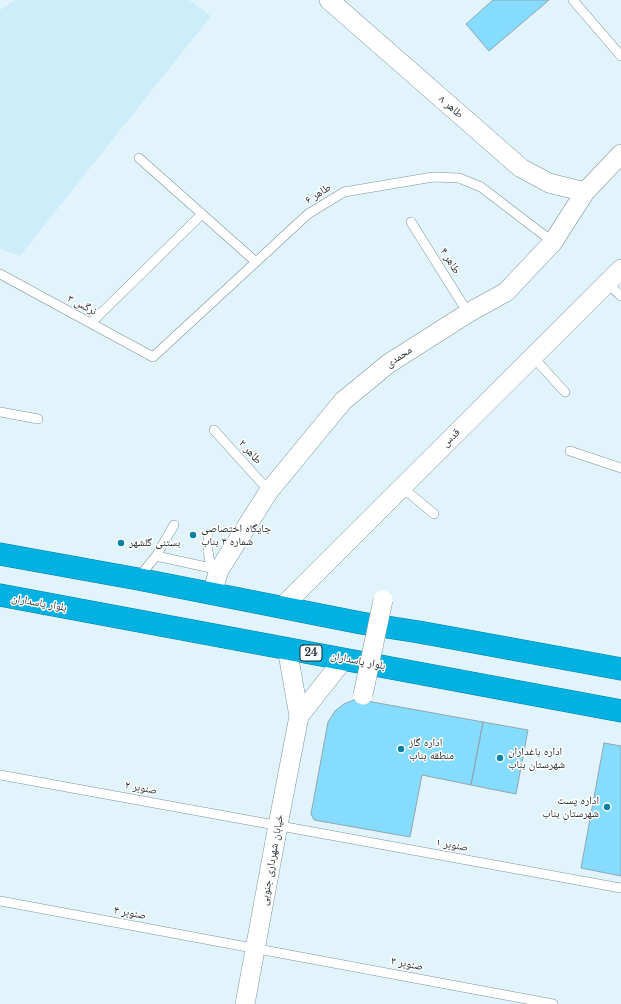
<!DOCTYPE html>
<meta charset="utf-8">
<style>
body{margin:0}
canvas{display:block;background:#e1f4fc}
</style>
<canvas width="621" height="1004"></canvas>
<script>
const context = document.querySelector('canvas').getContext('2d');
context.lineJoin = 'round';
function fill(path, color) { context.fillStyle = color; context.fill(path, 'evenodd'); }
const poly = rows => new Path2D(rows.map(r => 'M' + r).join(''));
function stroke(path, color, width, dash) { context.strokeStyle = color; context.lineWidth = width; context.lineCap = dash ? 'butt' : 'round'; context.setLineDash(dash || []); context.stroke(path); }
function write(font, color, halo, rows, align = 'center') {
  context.font = font + ' "Libre Baskerville","Noto Naskh Arabic",serif'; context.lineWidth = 3; context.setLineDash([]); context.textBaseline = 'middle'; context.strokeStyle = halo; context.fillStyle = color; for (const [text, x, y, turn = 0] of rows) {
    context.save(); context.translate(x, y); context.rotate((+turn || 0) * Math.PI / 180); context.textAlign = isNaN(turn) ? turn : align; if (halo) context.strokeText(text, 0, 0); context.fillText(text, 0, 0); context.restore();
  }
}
const built = poly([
 [15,0,189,0,211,16,20,256,0,249,0,10]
]);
const building = poly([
 [493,0,549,0,489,51,466,24,493,0],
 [356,699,483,722,471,785,422,775,410,837,314,820,311,814,328,722,335,711,344,704,356,699],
 [483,722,528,730,516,794,471,785,483,722],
 [604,743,621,746,621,876,581,868,604,743]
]);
const lane = poly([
 [573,0,621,56],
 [139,158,256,262],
 [411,222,468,313],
 [0,274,153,357,308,214,344,192,433,177,459,178,481,187,553,242],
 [607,283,621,296],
 [91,323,202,214],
 [533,357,565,392],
 [0,412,38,419],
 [214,430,269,491],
 [570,451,621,468],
 [402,487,434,514],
 [208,534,208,551,211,568,214,572],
 [156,556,211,568],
 [138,578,156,556,174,525],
 [0,775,621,888],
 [0,901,553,1004]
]);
const street = poly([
 [329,0,521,168,549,183,585,192],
 [212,593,219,570,269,491,343,401,388,364,468,313,506,292,553,242,585,192,621,154],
 [282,607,621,269],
 [299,716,344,659],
 [245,1004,278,825,299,716,287,648]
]);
const highway = poly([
 [0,554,138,579,361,623,419,632,621,669],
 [0,595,621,711]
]);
const streetBridge = poly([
 [363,695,383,600]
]);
const markers = [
 [193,535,4,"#0081a5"],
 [121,543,4,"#0081a5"],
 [401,749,4,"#0081a5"],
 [500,758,4,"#0081a5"],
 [607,807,4,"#0081a5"]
];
const shields = [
 [311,653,22]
];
const shieldNames = [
 ["24",311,653]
];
const streetNames = [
 ["طاهر ۸",451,107,41],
 ["طاهر ۶",318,194,-32],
 ["طاهر ۴",450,261,58],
 ["نرگس ۳",82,305,28],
 ["محمدی",399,357,-34],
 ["قدس",451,438,-45],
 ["طاهر ۲",250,452,48],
 ["بلوار پاسداران",39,603,10],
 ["بلوار پاسداران",358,661,11],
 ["صنوبر ۲",141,788,10],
 ["صنوبر ۱",452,845,10],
 ["خیابان شهرداری جنوبی",272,860,-80],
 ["صنوبر ۴",130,913,11],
 ["صنوبر ۳",407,964,11]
];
const poiNames = [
 ["جایگاه اختصاصی",201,529],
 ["شماره ۳ بناب",201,542],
 ["بستنی گلشهر",129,543],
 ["اداره گاز",409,743],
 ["منطقه بناب",409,756],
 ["اداره باغداران",508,752],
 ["شهرستان بناب",508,765],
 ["اداره پست",599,801,"right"],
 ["شهرستان بناب",599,814,"right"]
];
fill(built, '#cdedfb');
fill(building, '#86dcff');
stroke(building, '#90a6b0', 1);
stroke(lane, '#7d929c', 10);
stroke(street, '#7d929c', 20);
stroke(highway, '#0b81a2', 23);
stroke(lane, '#fff', 9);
stroke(street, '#fff', 19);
stroke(highway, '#00b1e1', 22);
stroke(streetBridge, '#7d929c', 20, []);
stroke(streetBridge, '#fff', 19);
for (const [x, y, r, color] of markers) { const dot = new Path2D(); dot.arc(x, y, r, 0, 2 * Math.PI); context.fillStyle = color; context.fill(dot); stroke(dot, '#fff', 1.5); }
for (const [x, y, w] of shields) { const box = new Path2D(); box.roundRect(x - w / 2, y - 8, w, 16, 3); context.fillStyle = '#fff'; context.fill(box); stroke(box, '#1f282c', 1); }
write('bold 10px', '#1f282c', null, shieldNames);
write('11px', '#1f282c', '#fff', streetNames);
write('11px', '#1f282c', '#fff', poiNames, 'left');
</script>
